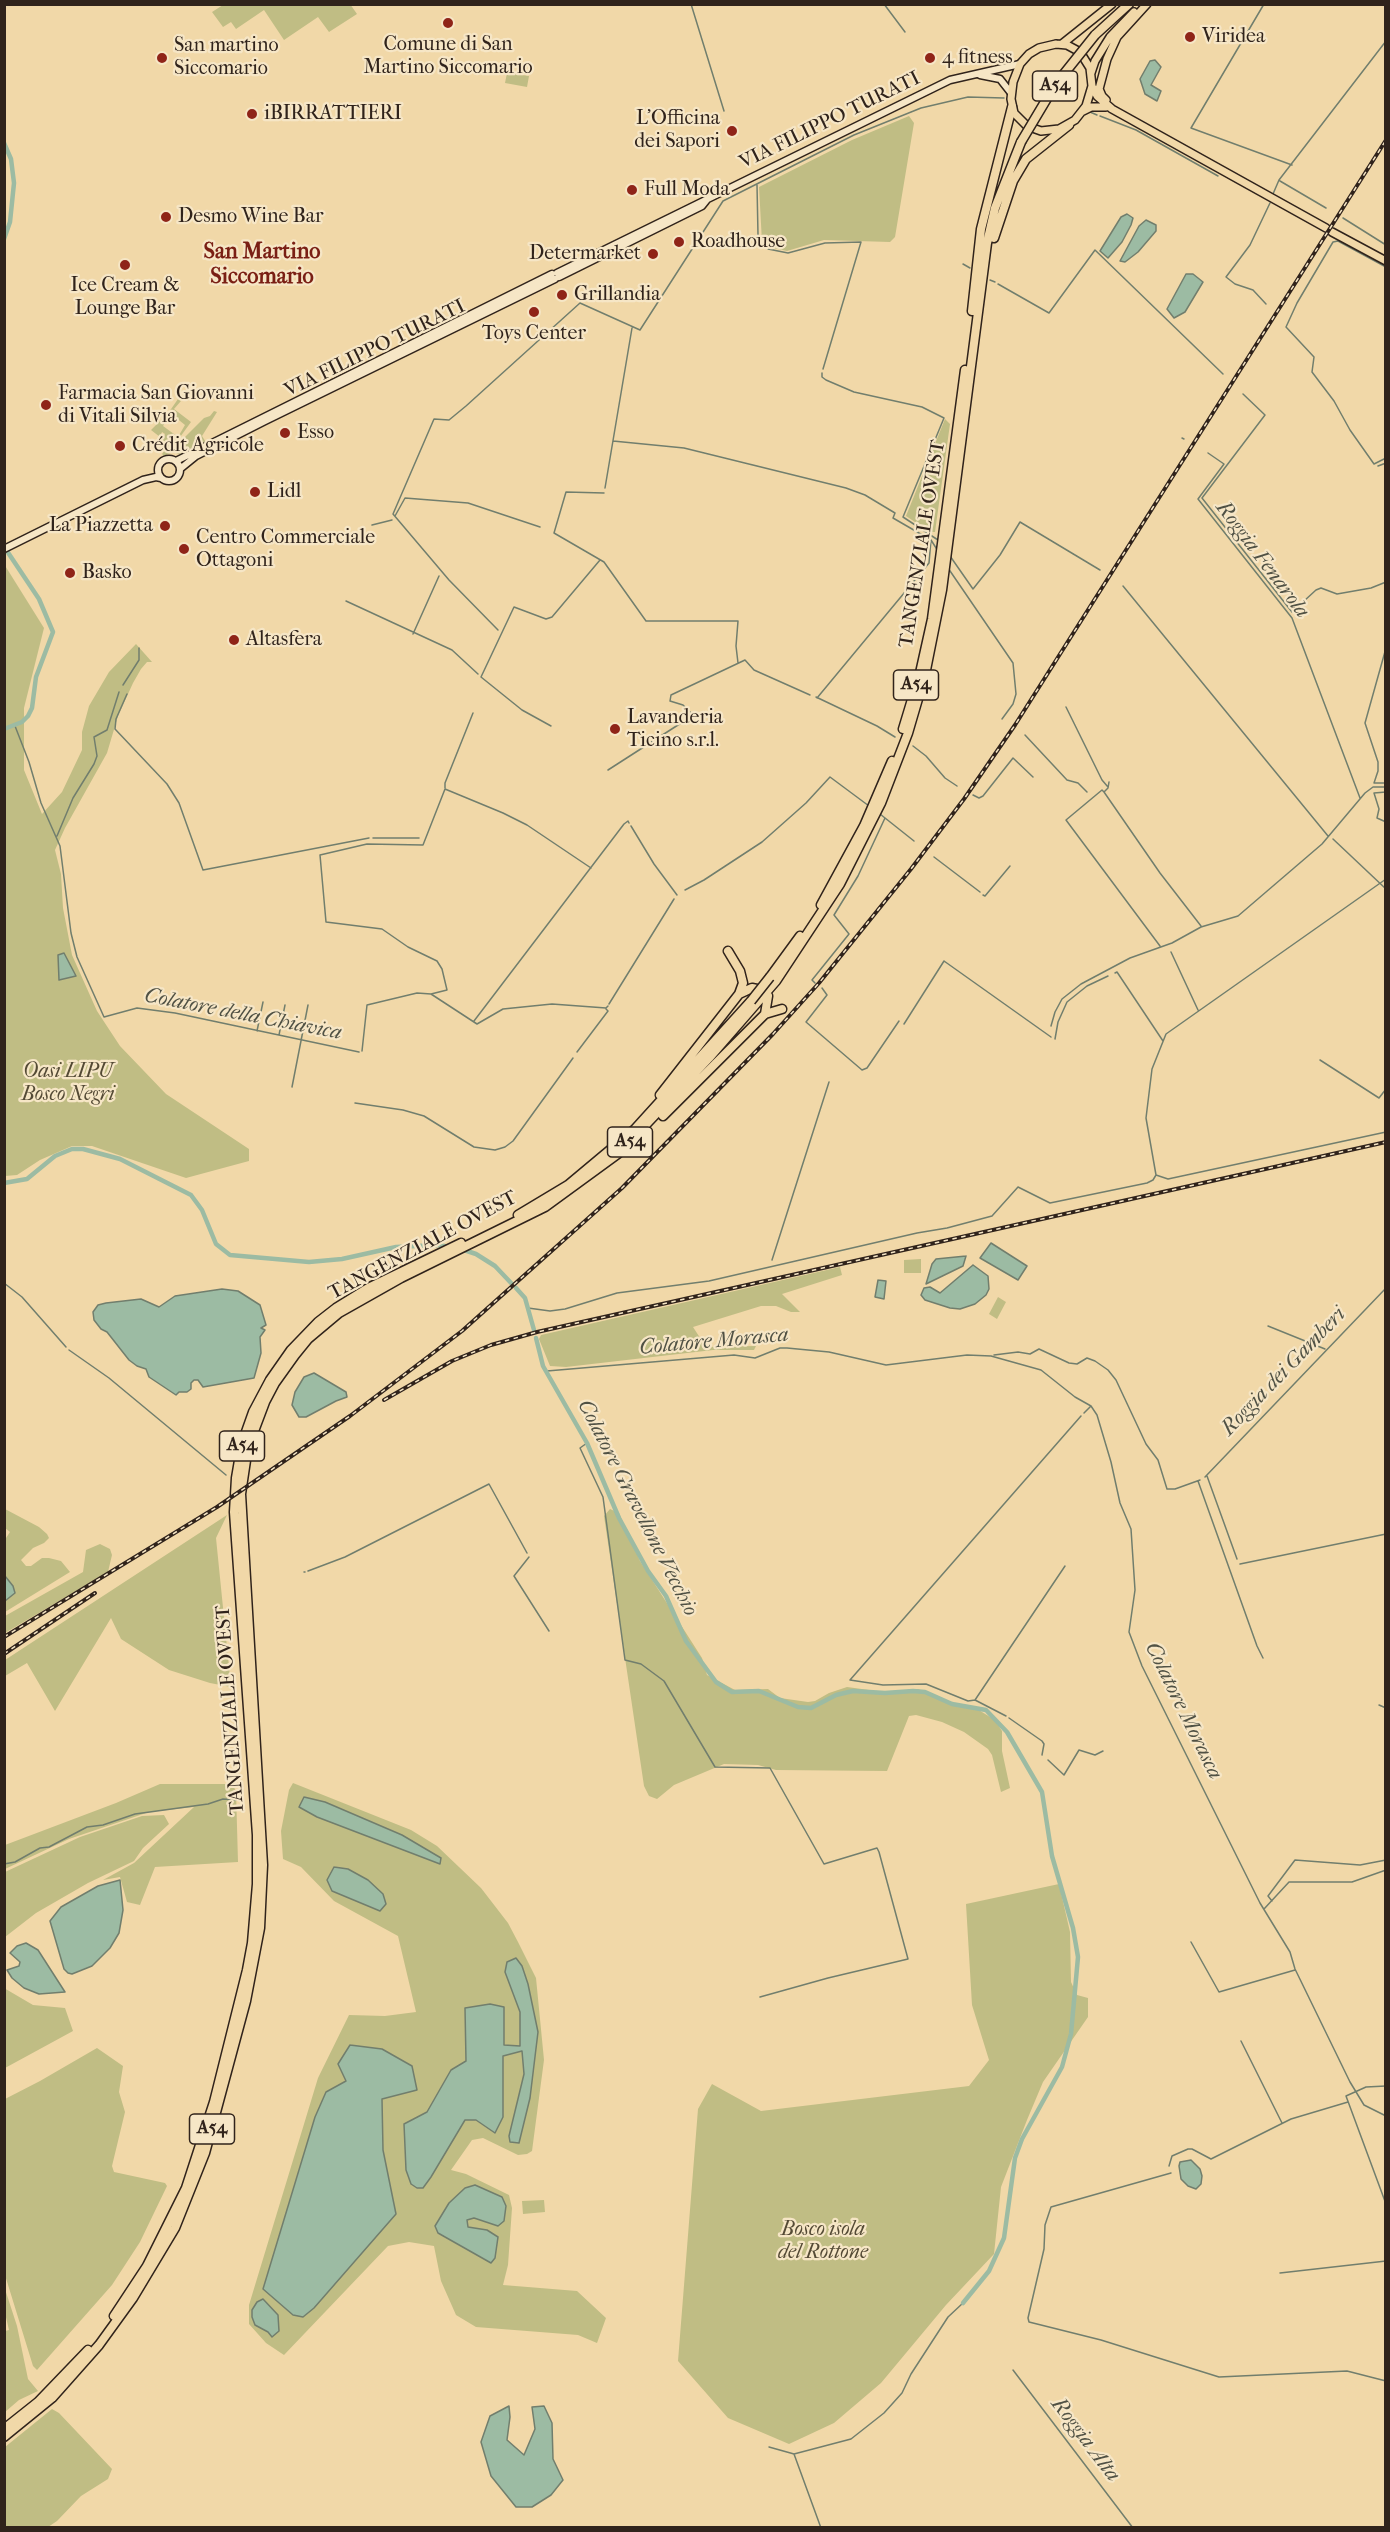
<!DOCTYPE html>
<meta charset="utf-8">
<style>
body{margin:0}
#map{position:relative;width:1390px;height:2532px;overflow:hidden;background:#f1d8a8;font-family:"IM FELL French Canon",serif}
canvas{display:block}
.frame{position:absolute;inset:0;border:6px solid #30231b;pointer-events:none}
</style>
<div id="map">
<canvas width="1390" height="2532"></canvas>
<div class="frame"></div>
</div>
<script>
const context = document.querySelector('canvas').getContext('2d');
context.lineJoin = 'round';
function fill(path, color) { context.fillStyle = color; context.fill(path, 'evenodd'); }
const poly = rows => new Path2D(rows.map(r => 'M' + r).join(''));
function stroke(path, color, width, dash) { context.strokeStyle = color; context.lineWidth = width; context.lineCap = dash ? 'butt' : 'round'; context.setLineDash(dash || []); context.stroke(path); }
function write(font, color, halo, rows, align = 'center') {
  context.font = font + ' "IM FELL French Canon",serif'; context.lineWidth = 4.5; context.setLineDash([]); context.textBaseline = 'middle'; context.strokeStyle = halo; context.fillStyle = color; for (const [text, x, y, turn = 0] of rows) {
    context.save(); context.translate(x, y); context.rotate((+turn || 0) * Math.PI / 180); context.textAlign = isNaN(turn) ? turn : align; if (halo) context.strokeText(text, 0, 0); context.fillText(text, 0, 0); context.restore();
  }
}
const green = poly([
 [350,4,357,14,329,32,318,17,284,40,264,10,236,29,231,22,223,27,212,12,223,5],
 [507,73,529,76,527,87,505,83],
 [909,116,914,123,895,237,890,242,824,240,787,251,769,247,762,242,759,187,852,140],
 [178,399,181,401,174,409,191,422,175,444,176,446,204,418,210,416,214,411,217,412,202,436,207,444,182,455,173,452,164,456,162,454,169,444,162,440,165,434,162,432,160,437,151,430,166,415,169,417,163,426,178,437,185,425,169,412],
 [945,419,950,424,935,532,930,532,906,516],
 [4,564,44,628,24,708,24,770,42,814,62,792,82,750,82,732,89,706,109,672,136,644,152,662,147,662,141,669,133,683,118,716,107,753,65,828,55,850,61,874,63,908,72,955,97,1011,120,1046,166,1094,249,1149,249,1161,186,1178,92,1146,72,1146,40,1160,17,1175,5,1176],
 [921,1259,921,1273,904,1273,904,1260],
 [840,1267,842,1275,782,1294,800,1312,791,1312,776,1306,761,1306,693,1327,706,1347,756,1346,754,1350,713,1350,566,1367,550,1366,539,1339,541,1335],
 [998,1297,1006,1302,997,1319,989,1314],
 [5,1509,39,1527,47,1534,49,1538,44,1543,33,1548,21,1560,26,1566,31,1566,42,1558,49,1558,61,1561,70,1572,5,1612,5,1601,15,1593,13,1586,5,1576,4,1541,10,1532,5,1528],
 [610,1509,619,1513,640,1561,702,1658,707,1675,735,1690,768,1689,780,1698,808,1702,815,1701,829,1693,847,1687,884,1692,918,1689,950,1702,977,1709,995,1720,1002,1731,1002,1751,1010,1788,1001,1792,992,1755,988,1749,964,1732,942,1722,916,1715,909,1716,887,1771,776,1770,758,1765,724,1764,674,1785,657,1799,649,1796,644,1786,604,1516],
 [227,1515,216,1538,231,1687,210,1683,169,1670,121,1639,111,1618,55,1711,27,1663,5,1676,5,1660],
 [100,1544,110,1549,112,1555,108,1572,5,1633,5,1616,83,1572,86,1550],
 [293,1783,411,1830,437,1846,481,1888,508,1923,518,1942,536,1978,544,2060,532,2151,527,2154,518,2155,483,2138,472,2140,451,2170,466,2174,509,2195,512,2208,508,2265,503,2285,577,2291,606,2318,597,2343,578,2335,476,2327,456,2315,441,2281,434,2246,409,2242,388,2246,284,2355,266,2343,249,2324,249,2305,318,2078,349,2015,385,2016,416,2012,398,1936,334,1901,301,1867,283,1859,281,1831,289,1790],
 [160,1784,232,1784,236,1791,238,1862,155,1867,140,1905,127,1902,120,1877,103,1880,134,1863,194,1807,149,1812,69,1839,5,1869,5,1845,116,1803],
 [164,1815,169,1824,143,1848,134,1861,88,1883,36,1913,5,1937,5,1872,80,1837,142,1816],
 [1059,1884,1070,1932,1071,1982,1077,1995,1088,1998,1088,2017,1043,2082,1027,2120,1001,2187,994,2254,946,2305,881,2383,834,2423,789,2444,728,2418,678,2361,698,2109,712,2084,761,2111,969,2086,989,2060,972,2005,966,1904],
 [4,1988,33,2005,65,2008,73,2031,5,2068],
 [97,2048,123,2066,119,2092,125,2112,112,2166,114,2172,165,2183,167,2186,140,2242,112,2285,37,2370,33,2366,5,2275,5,2099,40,2081],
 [544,2200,545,2212,523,2214,522,2201],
 [4,2286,17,2326,28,2379,38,2391,19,2400,5,2412,5,2331,9,2330,5,2313],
 [52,2409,59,2413,112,2469,108,2479,81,2496,57,2521,48,2527,5,2527,5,2447]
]);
const water = poly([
 [1155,60,1161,67,1151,85,1161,91,1157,101,1145,94,1140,79,1150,61,1155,60],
 [1127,214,1133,218,1131,225,1122,242,1108,258,1100,251,1121,217,1127,214],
 [1146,220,1156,225,1156,231,1138,252,1125,262,1120,261,1139,226,1146,220],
 [1186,274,1193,274,1203,282,1185,312,1174,318,1167,309,1186,274],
 [64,953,76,976,59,980,58,955,64,953],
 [991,1243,1027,1266,1018,1280,980,1258,991,1243],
 [966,1256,963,1266,926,1284,932,1264,936,1259,966,1256],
 [973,1265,988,1276,989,1289,986,1295,975,1304,960,1309,950,1308,925,1300,921,1295,924,1288,930,1287,940,1293,973,1265],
 [878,1280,886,1281,884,1299,875,1297,878,1280],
 [222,1289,238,1291,260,1305,266,1325,261,1328,265,1330,260,1337,261,1353,254,1378,203,1387,198,1380,194,1380,191,1383,191,1389,187,1392,179,1392,176,1395,149,1377,146,1369,137,1366,129,1360,107,1332,101,1329,94,1320,93,1312,98,1305,106,1303,141,1299,159,1307,175,1296,222,1289],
 [314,1373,346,1392,347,1397,336,1401,306,1417,299,1417,292,1405,295,1392,304,1377,314,1373],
 [5,1576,13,1586,15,1593,5,1601,5,1576],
 [304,1797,325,1802,402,1835,441,1858,440,1864,317,1817,299,1807,304,1797],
 [334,1867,348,1869,368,1880,383,1894,386,1904,380,1911,332,1891,327,1880,334,1867],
 [120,1880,123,1910,119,1933,110,1948,92,1966,72,1974,68,1973,64,1969,50,1921,61,1907,98,1886,120,1880],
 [26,1943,38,1950,65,1992,39,1994,24,1988,12,1978,7,1970,19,1966,20,1962,10,1953,17,1946,26,1943],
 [516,1958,522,1966,528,1984,538,2032,530,2098,519,2143,510,2142,509,2136,524,2074,522,2051,503,2056,503,2117,495,2133,476,2120,465,2120,431,2177,423,2188,417,2188,411,2184,406,2170,404,2124,427,2112,451,2070,466,2061,465,2008,490,2004,504,2007,504,2045,520,2046,520,2012,505,1972,507,1962,516,1958],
 [350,2045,382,2049,412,2066,417,2090,382,2099,383,2150,396,2214,314,2308,303,2317,293,2315,263,2289,315,2117,326,2092,346,2081,338,2064,350,2045],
 [1191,2160,1200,2169,1202,2176,1201,2184,1196,2189,1188,2186,1181,2179,1179,2166,1180,2162,1191,2160],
 [475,2185,502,2197,506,2206,504,2221,498,2226,474,2218,467,2220,468,2227,487,2230,498,2237,495,2258,491,2263,438,2233,435,2226,449,2203,465,2188,475,2185],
 [263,2299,278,2315,279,2331,272,2337,268,2332,255,2325,252,2317,252,2310,257,2302,263,2299],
 [509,2406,510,2417,507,2440,524,2455,535,2429,532,2407,544,2406,552,2423,553,2459,563,2480,551,2495,532,2507,516,2507,491,2476,481,2442,490,2416,509,2406]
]);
const stream = poly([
 [691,4,724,111],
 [884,4,905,32],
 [1264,4,1191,128,1292,165],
 [1090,112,1097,115],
 [1100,116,1136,130,1218,176],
 [1280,181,1326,208],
 [757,185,758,235,760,243,768,249,788,253,825,243,861,242,823,369],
 [1273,194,1279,180,1386,41],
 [1343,218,1386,245],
 [963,264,970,268],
 [1386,267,1338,241,1333,242,1297,303,1286,327,1314,357,1312,372,1334,401,1350,430,1374,464,1386,458],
 [990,280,995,282],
 [998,284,1049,313,1095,250,1223,374],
 [1266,304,1253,290,1235,284,1226,277,1250,245,1270,203],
 [822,373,822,377,826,380,854,392,922,407,944,418,903,517,938,540],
 [1243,394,1265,415,1202,498,1292,612,1316,590,1321,588,1337,594,1371,588,1386,582],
 [1182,438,1184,439],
 [613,441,684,448,846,488,865,495,895,513,893,518,931,540,938,551],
 [1208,453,1224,464,1198,499,1292,618,1360,798],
 [1378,466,1386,463],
 [605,488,632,328],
 [604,493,566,492,554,533,604,562,646,621,738,621,736,646,738,663],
 [395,516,405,498,468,503,540,527],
 [372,525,392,520],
 [950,556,973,589,1000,555,1020,522,1100,570],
 [948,568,1013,663,1016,694,1013,704,1002,719],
 [1123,586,1328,836],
 [346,601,452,650,478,674],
 [498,630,449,580,393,514,434,419,449,420,466,406,580,303,640,330,723,201,854,135,921,108,968,97,1004,98],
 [413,634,439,576],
 [1386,648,1365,723,1378,762,1378,771,1374,783,1386,783],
 [123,685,139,660,139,648],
 [127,694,116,719,115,729,167,784,179,803,203,870,369,838],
 [816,697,877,726,895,737],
 [817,698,929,563,931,540],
 [1066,707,1102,780,1108,787],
 [15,726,29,762,41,803,60,846,71,933,77,957,104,1017,137,1008,175,1013,359,1052],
 [551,726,522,710,481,677,514,607,546,619,552,617,600,560],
 [1025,735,1067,780,1078,783,1087,792],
 [913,746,926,756,945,778,957,786],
 [608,770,692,716,691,713,683,705,670,701,671,695,745,660,754,670,810,695],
 [1109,782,1108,788,1104,792,1102,790,1066,820,1160,946],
 [445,788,445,783,473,713],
 [1104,792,1160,873,1201,926],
 [1386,792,1374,793,1379,809,1377,818,1386,822],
 [973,795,979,798,983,796,1013,758,1033,777],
 [880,814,914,841],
 [631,826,654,864,677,895],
 [57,836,73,798,94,764,97,756,94,737,107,730,119,692],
 [373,838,419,838],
 [1333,839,1386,889],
 [934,857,980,892],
 [1386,879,1166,1034,1152,1069,1146,1118,1156,1175,1168,1179,1386,1132],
 [685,890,704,880,762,842,806,803,830,777,869,806],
 [983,895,985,896,1010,866],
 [1171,952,1198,1010],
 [1115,973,1117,972,1163,1041],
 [815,983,812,980,849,934,834,915,858,876,885,818],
 [822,988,827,995,806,1022,862,1070,867,1068,899,1021],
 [431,994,447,990,442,969,437,961,408,947,382,929,326,922,320,855,367,844,423,845,445,789,503,813,527,825,591,868],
 [609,1004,674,899],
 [474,1021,624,824,628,821,629,823],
 [904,1024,944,961,1051,1037],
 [1051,1026,1055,1012,1062,999,1081,984,1130,958,1172,943,1201,927,1238,916,1322,844,1365,793,1373,787,1386,787],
 [257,1031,263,1002],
 [279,1035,285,1005],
 [1055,1039,1058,1022,1067,1002,1087,986,1108,976],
 [362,1051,367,1005,417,993,431,994,477,1024,503,1009,552,1004,606,1008,608,1006],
 [577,1052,608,1011,606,1009],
 [1320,1060,1379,1098,1386,1089],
 [292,1087,308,1005],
 [355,1103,403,1110,424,1116,474,1147,495,1150,505,1147,513,1141,573,1058],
 [772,1260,829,1082],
 [4,1283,22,1297,66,1347],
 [528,1308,550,1311,565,1309,617,1293,709,1281,917,1233,947,1228,992,1216,1018,1187,1050,1203,1147,1183,1153,1180,1156,1175],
 [1268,1326,1325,1349],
 [69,1350,109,1378,226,1475],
 [994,1355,1018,1352,1030,1354,1039,1349,1069,1363,1077,1364,1087,1358,1095,1361,1108,1370,1116,1380,1146,1444,1158,1460,1167,1489,1175,1489,1200,1480],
 [547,1371,734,1355,755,1358,780,1348,787,1348,829,1352,886,1365,967,1355,991,1356,1041,1370,1075,1397,1091,1406,1097,1415,1111,1462,1120,1503,1131,1529,1135,1590,1129,1632,1142,1666,1260,1903,1290,1952,1295,1969,1350,2082,1364,2105,1386,2116],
 [1084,1413,1091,1406],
 [587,1443,580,1448,603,1497,625,1660,641,1664,664,1681,715,1767,770,1768,824,1864,877,1848,879,1852,908,1959,828,1978,760,1997],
 [1207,1476,1237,1559],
 [1205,1477,1386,1288],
 [1198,1481,1257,1646,1263,1658],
 [529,1557,514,1576,549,1631],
 [1240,1564,1386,1534],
 [308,1571,345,1557,489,1484,527,1553],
 [304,1572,305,1572],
 [975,1700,968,1701,926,1684,883,1685,850,1680,1081,1416],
 [1379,1705,1386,1708],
 [1006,1716,975,1700,1065,1566],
 [1009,1718,1042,1741,1044,1744,1042,1755],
 [1048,1760,1064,1775,1079,1750,1095,1755,1103,1751],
 [4,1864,15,1862,40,1848,49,1847,87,1827,103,1825,135,1814,208,1804,223,1799,237,1800],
 [1272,1901,1268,1896,1295,1860,1360,1865,1386,1860],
 [1264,1909,1289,1882,1352,1882,1386,1870],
 [1191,1942,1219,1992,1295,1970],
 [1241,2041,1282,2123],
 [1386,2086,1366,2087,1346,2096,1386,2204],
 [1169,2166,1172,2156,1188,2149,1192,2149,1211,2159,1291,2119,1348,2102],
 [1171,2173,1051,2207,1045,2225,1044,2249,1028,2318,1029,2322,1101,2340,1219,2377,1347,2371,1386,2381],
 [1280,2273,1386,2261],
 [1013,2370,1133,2528],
 [769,2447,794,2454,821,2528],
 [794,2454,851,2439,884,2413,902,2393,911,2374,948,2317,963,2303]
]);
const canal = poly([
 [4,143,11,159,14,183,10,222,4,239],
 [4,729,22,722,28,716,32,708,36,677,53,632,39,599,5,548],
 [4,1183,27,1179,55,1156,72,1149,83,1149,120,1159,191,1195,202,1210,216,1244,230,1255,309,1262,342,1259,396,1247,438,1245,450,1247],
 [461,1249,476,1254,495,1266,512,1284],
 [516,1288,525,1298,534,1330],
 [536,1338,543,1366,587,1443,619,1518,648,1571,666,1596,686,1641,716,1682,732,1692,759,1691,798,1707,811,1708,836,1695,853,1691,885,1693,913,1691,925,1692,952,1704,986,1710,1007,1732,1042,1792,1052,1856,1073,1928,1078,1957,1071,2034,1062,2067,1022,2139,1015,2158,1004,2238,989,2271,963,2303]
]);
const secondary = poly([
 [980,75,1000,79,1011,93],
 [557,273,950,80,1020,64],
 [559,277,702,206,706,201],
 '158 470a11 11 0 1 1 22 0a11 11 0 1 1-22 0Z',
 [176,461,552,274],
 [180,469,196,456,265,421,555,279],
 [4,549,143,480,156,477,161,478]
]);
const primary = poly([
 [1056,44,1067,45,1080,52,1090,68,1092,86,1086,106,1075,120,1059,129,1041,131,1027,126,1014,113,1011,99,1013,82,1020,64,1029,54,1039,48,1056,44],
 [1062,44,1112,4],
 [1091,73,1095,61,1110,37,1134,12],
 [1092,86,1097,96,1112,109,1326,228],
 [1106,100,1102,96,1099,89,1107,59,1117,37,1147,4],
 [1083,111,1091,107,1106,107],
 [1332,232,1386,261]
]);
const highway = poly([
 [1095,35,1129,4],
 [994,238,1013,181,1026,159,1069,125],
 [972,311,981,229,1012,107],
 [903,729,920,673,932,619,965,370],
 [821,905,864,826,892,761],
 [728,951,740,971,743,983,739,994],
 [770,977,800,936],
 [765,1014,768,996],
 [660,1095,739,994,752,988,762,990],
 [663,1116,765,1014,782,1009],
 [518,1215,568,1185,635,1129,751,1001],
 [114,2316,147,2266,186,2188,214,2102,247,1970,252,1943,257,1884,257,1835,234,1512,236,1478,242,1443,253,1412,270,1380,291,1350,318,1322,336,1308,370,1287,461,1243],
 [4,2429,38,2402,88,2350],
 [4,2437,52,2398,99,2345,133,2298,175,2228,205,2153,246,2001,260,1928,263,1865,241,1494,248,1447,265,1402,275,1383,295,1355,308,1339,339,1313,401,1278,545,1207,619,1153,709,1058,776,981,840,884,881,803,908,733,925,675,942,590,987,243,995,208,1021,142]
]);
const rail = poly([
 [384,1400,452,1361,491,1345,537,1332,1386,1142],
 [4,1637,217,1507,350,1416,462,1331,622,1188,773,1034,819,983,911,869,964,799,1015,725,1386,140],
 [4,1654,95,1593]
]);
const highwayBridge = poly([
 [1021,142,1055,85,1095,35],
 [751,1001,770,977]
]);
const markers = [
 [448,23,6,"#8f2418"],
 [1190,37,6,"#8f2418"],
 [162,58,6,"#8f2418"],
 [930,58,6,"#8f2418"],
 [252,114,6,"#8f2418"],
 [732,131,6,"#8f2418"],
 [632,190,6,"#8f2418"],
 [166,217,6,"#8f2418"],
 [679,242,6,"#8f2418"],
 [653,254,6,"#8f2418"],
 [125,265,6,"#8f2418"],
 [562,295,6,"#8f2418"],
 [534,312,6,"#8f2418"],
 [46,405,6,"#8f2418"],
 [285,433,6,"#8f2418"],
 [120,446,6,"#8f2418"],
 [255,492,6,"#8f2418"],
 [165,526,6,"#8f2418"],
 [184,549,6,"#8f2418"],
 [70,573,6,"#8f2418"],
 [234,640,6,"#8f2418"],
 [615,729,6,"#8f2418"]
];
const shields = [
 [1055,86,45],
 [916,685,45],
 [630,1142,45],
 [242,1446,45],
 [212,2129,45]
];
const shieldNames = [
 ["A54",1055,86],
 ["A54",916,685],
 ["A54",630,1142],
 ["A54",242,1446],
 ["A54",212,2129]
];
const poiNames = [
 ["Viridea",1202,37],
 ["Comune di San",448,45,"center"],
 ["Martino Siccomario",448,68,"center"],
 ["San martino",174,46],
 ["Siccomario",174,69],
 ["4 fitness",942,58],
 ["iBIRRATTIERI",264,114],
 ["L’Officina",720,119,"right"],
 ["dei Sapori",720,142,"right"],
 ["Full Moda",644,190],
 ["Desmo Wine Bar",178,217],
 ["Roadhouse",691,242],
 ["Determarket",641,254,"right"],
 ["Ice Cream &",125,286,"center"],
 ["Lounge Bar",125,309,"center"],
 ["Grillandia",574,295],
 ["Toys Center",534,334,"center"],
 ["Farmacia San Giovanni",58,394],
 ["di Vitali Silvia",58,417],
 ["Esso",297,433],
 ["Crédit Agricole",132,446],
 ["Lidl",267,492],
 ["La Piazzetta",153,526,"right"],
 ["Centro Commerciale",196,538],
 ["Ottagoni",196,561],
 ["Basko",82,573],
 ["Altasfera",246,640],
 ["Lavanderia",627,718],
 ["Ticino s.r.l.",627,741]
];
const streetNames = [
 ["VIA FILIPPO TURATI",830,121,-26],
 ["VIA FILIPPO TURATI",375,349,-26],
 ["TANGENZIALE OVEST",923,544,-81],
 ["TANGENZIALE OVEST",423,1246,-28],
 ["TANGENZIALE OVEST",231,1710,-94]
];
const parkNames = [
 ["Oasi LIPU",68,1072],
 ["Bosco Negri",68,1095],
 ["Bosco isola",823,2230],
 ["del Rottone",823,2253]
];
const waterNames = [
 ["Roggia Fenarola",1262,560,53],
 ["Colatore della Chiavica",243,1015,11],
 ["Colatore Morasca",714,1342,-5],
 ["Roggia dei Gamberi",1284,1372,-46],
 ["Colatore Gravellone Vecchio",637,1508,63],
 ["Colatore Morasca",1183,1711,64],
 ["Roggia Alta",1085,2440,53]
];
const quarterNames = [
 ["San Martino",262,253],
 ["Siccomario",262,278]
];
fill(green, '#c0bd84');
fill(water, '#9cbba3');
stroke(water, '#717e6d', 1.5);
stroke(stream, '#717e6d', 1.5);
stroke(canal, '#9cbba3', 4.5);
stroke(secondary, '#30231b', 9);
stroke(primary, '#30231b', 10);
stroke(highway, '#30231b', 11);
stroke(secondary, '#f6e6c6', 6);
stroke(primary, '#f1d8a8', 7);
stroke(highway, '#f1d8a8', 8);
stroke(rail, '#30231b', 4);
stroke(rail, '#f6e6c6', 1.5, [4.5]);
stroke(highwayBridge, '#30231b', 11, []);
stroke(highwayBridge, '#f1d8a8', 8);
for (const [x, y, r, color] of markers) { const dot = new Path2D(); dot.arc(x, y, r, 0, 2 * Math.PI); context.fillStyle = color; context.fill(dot); stroke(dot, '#f6e6c6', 2); }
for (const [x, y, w] of shields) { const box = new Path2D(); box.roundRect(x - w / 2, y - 15, w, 30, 4.5); context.fillStyle = '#f6e6c6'; context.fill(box); stroke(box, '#30231b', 1.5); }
write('bold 18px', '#30231b', null, shieldNames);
write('20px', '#30231b', '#f6e6c6', poiNames, 'left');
write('20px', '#30231b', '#f6e6c6', streetNames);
write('italic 20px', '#544a35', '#f6e6c6', parkNames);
write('italic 21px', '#505144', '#f6e6c6', waterNames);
write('bold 22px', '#7a1f14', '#f6e6c6', quarterNames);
</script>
